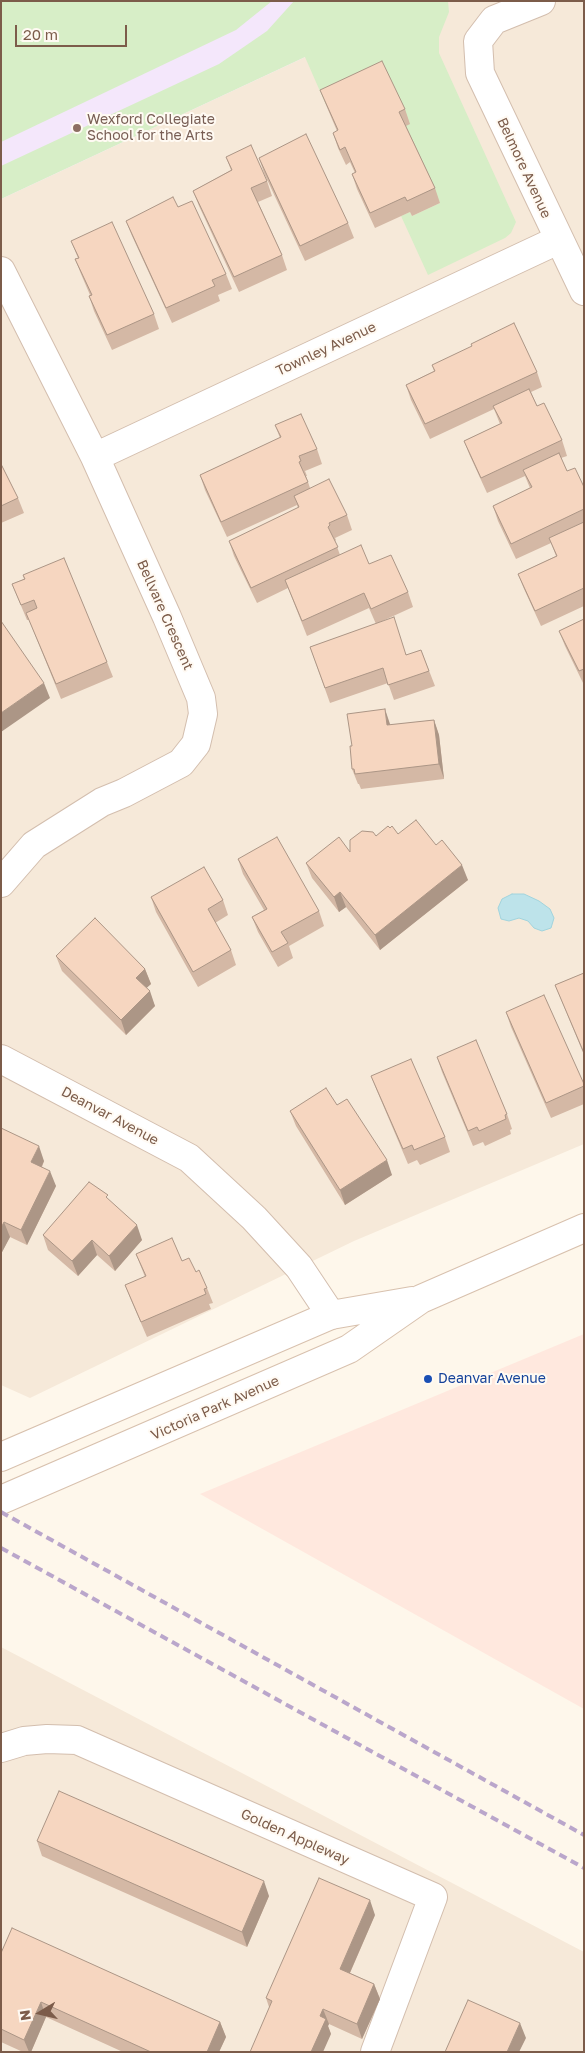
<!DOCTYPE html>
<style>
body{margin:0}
#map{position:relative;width:585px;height:2053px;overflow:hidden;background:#fef7eb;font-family:"Golos Text",sans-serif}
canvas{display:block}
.frame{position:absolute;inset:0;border:2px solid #7c5c4a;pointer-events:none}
.north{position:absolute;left:15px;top:1988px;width:50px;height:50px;-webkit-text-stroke:4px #fffaf3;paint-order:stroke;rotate:261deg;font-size:14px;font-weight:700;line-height:20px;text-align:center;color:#7c5c4a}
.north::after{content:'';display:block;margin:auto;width:18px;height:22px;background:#7c5c4a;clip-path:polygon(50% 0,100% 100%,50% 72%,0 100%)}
.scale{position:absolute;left:15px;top:25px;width:112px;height:22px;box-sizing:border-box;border:2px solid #7c5c4a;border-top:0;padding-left:6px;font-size:15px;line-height:18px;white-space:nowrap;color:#7c5c4a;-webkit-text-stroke:4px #fffaf3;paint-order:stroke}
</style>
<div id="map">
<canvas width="585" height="2053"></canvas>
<div class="frame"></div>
<div class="north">N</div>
<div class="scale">20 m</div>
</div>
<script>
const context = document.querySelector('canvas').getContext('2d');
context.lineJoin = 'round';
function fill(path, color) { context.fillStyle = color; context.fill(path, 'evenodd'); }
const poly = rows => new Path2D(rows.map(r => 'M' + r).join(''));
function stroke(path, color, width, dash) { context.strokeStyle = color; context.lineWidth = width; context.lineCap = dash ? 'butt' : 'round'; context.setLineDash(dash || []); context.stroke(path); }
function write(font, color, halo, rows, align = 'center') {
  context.font = font + ' "Golos Text",sans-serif'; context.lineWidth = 4; context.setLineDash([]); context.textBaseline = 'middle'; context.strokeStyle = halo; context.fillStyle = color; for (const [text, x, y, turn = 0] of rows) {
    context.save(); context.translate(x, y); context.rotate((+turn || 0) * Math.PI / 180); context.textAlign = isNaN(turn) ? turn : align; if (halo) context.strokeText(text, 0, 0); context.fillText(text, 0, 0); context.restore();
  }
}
const residential = poly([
 [425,1,584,1,584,1144,354,1241,30,1398,1,1385,1,199],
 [1,1647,584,1952,584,2052,1,2052]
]);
const commercial = poly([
 [584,1334,584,1709,200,1494]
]);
const education = poly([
 [1,1,425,1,1,199]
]);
const green = poly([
 [1,1,272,1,236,30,1,142],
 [294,1,448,1,449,12,439,37,439,53,516,222,511,233,505,238,428,275,401,216,410,212,412,216,440,203,405,127,388,76,326,105,305,57,1,199,1,166,219,64,267,31]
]);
const water = poly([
 [512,894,524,894,539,901,550,909,554,918,551,928,542,931,534,928,528,921,519,918,509,921,501,919,498,908,502,899,512,894]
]);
const minor = poly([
 [541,1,494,20,478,41,480,73,584,291],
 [1,271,95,457,167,617,201,698,203,714,196,744,181,763,124,793,102,802,34,845,1,883],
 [95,457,558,240],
 [1,1059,189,1158,254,1218,299,1267,331,1315],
 [1,1748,24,1741,47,1739,77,1740,433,1897,375,2052]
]);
const secondary = poly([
 [1,1457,331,1315,412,1301],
 [1,1500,349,1349,421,1299,584,1228]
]);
const rail = poly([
 [1,1512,584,1835],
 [1,1548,584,1868]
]);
const wall = poly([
 [320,90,405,109,410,124,406,126,435,188,440,203,412,216,410,212,375,228,357,189,352,174,355,173,350,162,346,165,338,148,333,133,337,131,326,105],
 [226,157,267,181,272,196,258,202,282,255,287,270,239,292,199,206,193,191,231,170],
 [259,158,348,223,354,238,305,261,264,173],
 [178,207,226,274,232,289,218,295,220,301,172,323,132,236,126,221],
 [71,241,154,314,159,329,112,350,94,311,89,296,90,295,81,274,75,259,78,258],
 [432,365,537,372,542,387,531,392,537,406,562,440,567,456,561,458,567,471,584,487,584,606,541,626,524,589,518,574,556,556,551,543,516,559,498,521,493,506,530,488,525,476,487,493,470,456,464,441,500,424,494,409,430,439,411,400,406,385,434,371],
 [275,425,317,449,322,464,305,471,307,476,306,476,310,488,347,515,352,530,335,538,336,540,335,541,340,555,369,564,408,592,413,607,378,623,407,655,421,650,435,686,394,700,388,683,330,703,310,647,376,624,369,608,307,636,288,588,257,603,234,556,229,541,298,508,297,505,227,537,205,490,200,475,280,438],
 [1,464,18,498,24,513,1,523],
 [23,575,107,662,113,677,61,699,29,620,27,620,12,584,24,579],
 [584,619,584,685,565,646,559,631],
 [434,720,439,735,444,779,361,789,359,784,358,784,352,769,352,746,390,725],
 [390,828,398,834,436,845,468,880,380,950,346,907,339,912,312,878,306,863,350,852],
 [238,859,319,911,324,926,289,946,293,958,278,967,258,932,252,917,264,910,243,874],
 [151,897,223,900,228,915,215,923,231,950,236,965,198,987,156,912],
 [56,956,145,969,151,984,146,988,155,1006,126,1035,62,971],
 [584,973,584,1055,555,985],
 [506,1012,584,1084,584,1104,551,1118,511,1027],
 [437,1057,507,1114,512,1129,510,1130,511,1134,485,1146,483,1142,473,1146,442,1072],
 [371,1076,445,1137,450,1152,420,1165,417,1160,408,1164,377,1091],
 [337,1105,392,1175,345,1205,296,1126,290,1111],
 [1,1128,44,1161,42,1167,56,1186,27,1245,10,1237,1,1254],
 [110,1201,142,1240,115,1271,97,1255,78,1276,48,1250,43,1235],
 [136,1254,182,1261,196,1272,207,1288,213,1303,209,1304,211,1309,147,1337,131,1300,125,1285,145,1277],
 [37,1841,269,1896,247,1947,42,1856],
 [375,1915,350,1973,374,1984,380,1999,362,2039,329,2024,328,2026,331,2034,269,2007,266,1998],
 [1,1953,220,2022,226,2037,219,2052,123,2052,46,2017,31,2052,23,2052,1,2042]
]);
const shadedWall = poly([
 [44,683,50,698,1,732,1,713],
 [385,709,390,724,392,740,387,725],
 [434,720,439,735,444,779,439,764],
 [462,865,468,880,380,950,375,935],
 [340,892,346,907,339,912,334,897],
 [145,969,151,984,141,993,136,978],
 [150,991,155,1006,126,1035,121,1020],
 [39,1146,44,1161,37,1177,31,1162],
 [387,1160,392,1175,345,1205,340,1190],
 [50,1171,56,1186,27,1245,21,1230],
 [4,1222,10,1237,1,1254,1,1228],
 [137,1225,142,1240,115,1271,109,1256],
 [92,1240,97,1255,78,1276,72,1261],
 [264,1881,269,1896,247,1947,242,1932],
 [370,1900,375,1915,345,1984,340,1969],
 [374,1984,380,1999,362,2039,357,2024],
 [41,2002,46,2017,31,2052,29,2052,24,2040],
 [323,2009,329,2024,328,2026,331,2034,323,2052,311,2052,320,2016],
 [220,2022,226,2037,219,2052,207,2052],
 [520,2023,526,2038,519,2052,507,2052]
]);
const building = poly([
 [382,61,405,109,399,112,435,188,407,201,405,197,370,213,352,174,356,172,345,147,340,150,333,133,338,130,320,90,382,61],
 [306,134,348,223,300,246,259,158,306,134],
 [251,145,267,181,251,188,282,255,234,277,193,191,232,170,226,157,251,145],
 [173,197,178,207,192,201,226,274,212,280,215,286,166,308,126,221,173,197],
 [112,222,154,314,107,335,89,296,92,295,75,259,79,258,71,241,112,222],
 [514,323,537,372,425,424,406,385,435,371,432,365,472,346,471,344,514,323],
 [529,389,537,406,544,403,562,440,481,478,464,441,502,423,493,406,529,389],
 [301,414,317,449,299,456,301,461,299,462,308,482,221,522,200,475,281,437,275,425,301,414],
 [559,453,567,471,575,468,584,487,584,509,511,544,493,506,532,487,523,470,559,453],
 [1,464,18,498,1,506,1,464],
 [329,479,347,515,329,523,330,525,328,527,338,547,251,588,229,541,299,507,294,496,329,479],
 [584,522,584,588,535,611,518,574,557,556,549,538,584,522],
 [361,545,369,564,391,555,408,592,371,609,364,593,302,621,285,580,361,545],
 [64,558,107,662,56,684,26,613,37,608,34,600,21,605,12,584,25,579,23,575,64,558],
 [394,617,406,655,421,650,429,671,388,685,383,668,325,688,310,647,394,617],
 [584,619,584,669,579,671,559,631,584,619],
 [1,621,44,683,1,713,1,621],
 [385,709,387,725,434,720,439,764,355,774,354,769,352,769,350,746,352,746,347,714,385,709],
 [416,820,436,845,442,840,462,865,375,935,340,892,334,897,306,863,339,837,350,852,350,840,362,831,373,832,376,836,388,826,390,828,392,826,398,834,416,820],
 [277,837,319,911,281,932,288,943,272,952,252,917,267,909,238,859,277,837],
 [204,867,223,900,208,909,231,950,193,972,151,897,204,867],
 [95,918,145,969,136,978,150,991,121,1020,56,956,95,918],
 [584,973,584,1053,555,985,584,973],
 [544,995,584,1084,584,1086,546,1103,506,1012,544,995],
 [476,1040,507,1114,505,1115,506,1119,479,1131,477,1127,468,1131,437,1057,476,1040],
 [411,1059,445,1137,414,1150,412,1145,403,1149,371,1076,411,1059],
 [326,1088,337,1105,347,1099,387,1160,340,1190,290,1111,326,1088],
 [1,1128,39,1146,31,1162,50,1171,21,1230,4,1222,1,1228,1,1128],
 [89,1182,108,1195,106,1197,137,1225,109,1256,92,1240,72,1261,43,1235,89,1182],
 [172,1238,182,1261,189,1258,196,1272,199,1270,207,1288,204,1289,206,1294,141,1322,125,1285,146,1276,136,1254,172,1238],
 [59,1791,264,1881,242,1932,37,1841,59,1791],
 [319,1878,370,1900,340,1969,374,1984,357,2024,323,2009,320,2016,326,2019,311,2052,250,2052,272,2001,266,1998,319,1878],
 [12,1928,220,2022,207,2052,151,2052,41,2002,24,2040,1,2029,1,1953,12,1928],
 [468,2000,520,2023,507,2052,445,2052,468,2000]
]);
const markers = [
 [77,128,5,"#8d6e63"],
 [428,1379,5,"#1a4fb4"]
];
const educationNames = [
 ["Wexford Collegiate",87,120],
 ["School for the Arts",87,136]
];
const streetNames = [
 ["Belmore Avenue",524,168,65],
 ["Townley Avenue",326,349,-25],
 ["Bellvare Crescent",165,615,66],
 ["Deanvar Avenue",110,1116,28],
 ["Victoria Park Avenue",215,1408,-24],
 ["Golden Appleway",295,1837,24]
];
const transitNames = [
 ["Deanvar Avenue",438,1379]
];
fill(residential, '#f6e9d9');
fill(commercial, '#ffe8de');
fill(education, '#f4e7fb');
fill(green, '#d7eec7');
fill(water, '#bde3ea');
stroke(water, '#a2d4dd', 1);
stroke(minor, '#d3beae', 30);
stroke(secondary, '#d8c1ae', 30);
stroke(minor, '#fff', 28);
stroke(secondary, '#fff', 28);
stroke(rail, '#baa6cb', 4, [8, 5]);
fill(wall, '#d4b8a5');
fill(shadedWall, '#ac9686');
fill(building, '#f6d6c0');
stroke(building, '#ac9686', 1);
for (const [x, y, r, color] of markers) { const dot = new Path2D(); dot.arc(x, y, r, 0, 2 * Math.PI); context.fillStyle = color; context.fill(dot); stroke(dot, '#fffaf3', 2); }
write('14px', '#785e54', '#fffaf3', educationNames, 'left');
write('14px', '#7c5c4a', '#fffaf3', streetNames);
write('14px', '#164399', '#fffaf3', transitNames, 'left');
</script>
